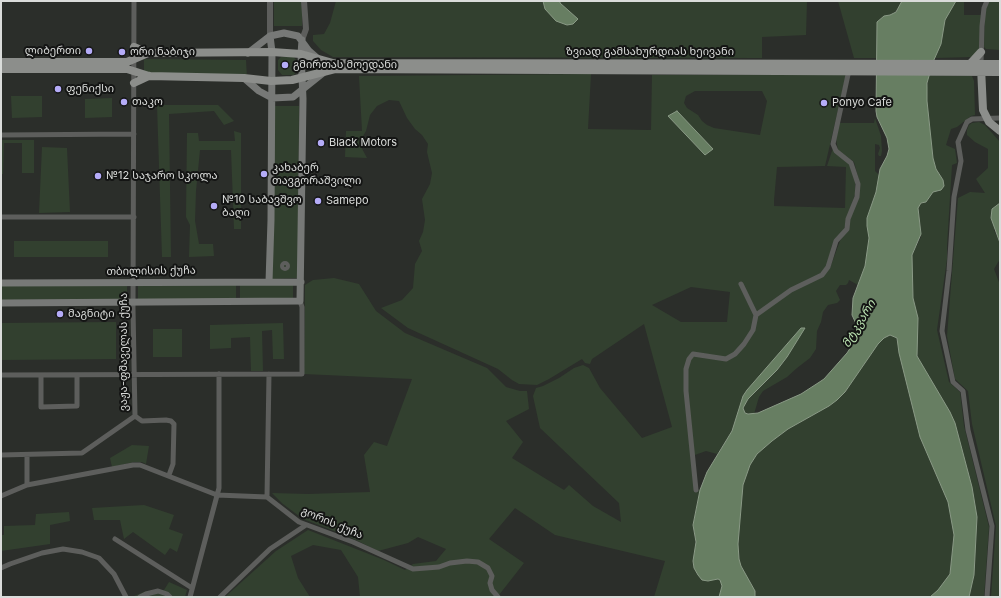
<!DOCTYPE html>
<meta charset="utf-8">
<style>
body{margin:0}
#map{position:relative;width:1001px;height:598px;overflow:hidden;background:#2b2e2a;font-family:Inter,sans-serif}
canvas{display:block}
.frame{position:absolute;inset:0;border:2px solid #dadcda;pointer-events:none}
</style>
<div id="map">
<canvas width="1001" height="598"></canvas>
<div class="frame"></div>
</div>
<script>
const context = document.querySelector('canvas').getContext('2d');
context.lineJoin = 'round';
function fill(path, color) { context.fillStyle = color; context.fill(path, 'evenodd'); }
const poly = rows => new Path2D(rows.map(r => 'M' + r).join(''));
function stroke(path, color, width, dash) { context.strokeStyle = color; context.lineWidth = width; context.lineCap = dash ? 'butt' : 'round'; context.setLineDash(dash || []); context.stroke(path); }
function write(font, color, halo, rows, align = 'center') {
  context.font = font + ' Inter,"Noto Sans Georgian",sans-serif'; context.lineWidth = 4; context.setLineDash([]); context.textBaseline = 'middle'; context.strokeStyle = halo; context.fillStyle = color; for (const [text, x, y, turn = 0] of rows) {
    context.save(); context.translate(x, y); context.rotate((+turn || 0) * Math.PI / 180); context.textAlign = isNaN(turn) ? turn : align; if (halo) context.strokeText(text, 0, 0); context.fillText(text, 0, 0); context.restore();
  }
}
const green = poly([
 [274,1,302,1,302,26,274,26],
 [336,1,543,1,545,9,567,9,560,3,560,1,807,1,806,35,762,37,762,58,333,57,321,50,313,41,313,35,324,34,330,23],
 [838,1,902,1,896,11,890,15,884,16,877,22,876,58,854,58],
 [956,1,964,1,964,15,982,15,979,50,976,54,971,57,935,58,941,43,945,20],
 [988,1,1000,1,1000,50,986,49,984,47,985,8],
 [293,56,296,60,297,70,294,75,282,75,278,70,278,60,281,57],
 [144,59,246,60,247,78,144,75],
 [591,74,588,129,651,130,652,75,846,75,825,166,777,167,774,200,774,206,845,208,846,167,827,166,833,148,850,164,855,180,855,194,844,230,832,245,827,265,830,268,840,241,847,230,860,184,854,162,838,150,836,139,839,123,874,123,875,118,881,136,882,151,881,156,879,156,878,154,880,148,879,145,875,144,875,171,879,175,877,188,867,218,867,226,869,238,868,249,865,266,858,285,849,280,848,283,846,285,840,285,836,291,840,300,837,303,828,305,823,312,821,322,817,331,816,349,810,358,797,368,787,377,763,391,759,397,754,414,745,413,743,408,745,404,748,399,777,370,787,357,804,328,799,330,794,336,747,390,743,396,732,431,717,454,706,451,692,456,696,489,700,490,693,525,696,546,693,564,694,568,704,581,718,579,720,580,722,586,719,597,654,597,665,561,555,535,515,508,489,539,524,563,499,595,502,597,360,597,358,577,341,550,313,545,291,556,298,578,310,597,225,597,276,551,308,530,384,560,405,570,413,564,436,561,446,549,418,537,408,543,378,551,350,537,303,519,283,504,272,493,308,494,370,492,364,455,374,442,387,446,412,379,304,374,305,285,313,280,334,278,359,284,376,311,405,333,487,368,506,387,520,391,527,391,529,409,506,421,523,442,512,458,564,490,569,485,593,506,621,522,619,503,540,428,533,396,536,388,543,386,559,378,574,368,583,365,589,368,600,388,642,438,672,427,644,324,592,359,590,364,585,363,582,359,549,379,537,385,519,384,512,380,498,369,408,328,381,308,402,300,413,288,415,264,422,251,419,241,423,232,425,220,422,199,430,184,432,173,427,152,428,144,422,135,415,129,407,118,399,101,389,100,377,106,370,115,366,131,359,143,367,158,345,157,346,131,362,131,359,76],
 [695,91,762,91,767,101,760,135,714,128,707,125,702,121,698,115,687,108,684,103,686,96],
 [668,116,712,149,705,155],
 [691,287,730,292,727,322,681,322,652,305],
 [929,75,972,76,974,81,975,115,971,116,957,127,951,129,946,145,955,149,957,163,952,165,947,246,947,259,937,330,949,382,960,392,964,426,989,527,984,597,969,597,974,575,977,517,972,487,955,423,950,412,919,361,916,350,918,318,913,298,912,255,921,237,921,229,918,208,921,203,926,202,933,192,940,191,943,180,936,169,933,158,926,93],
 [11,96,42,96,42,117,12,118],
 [112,98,112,117,85,118,85,99],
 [157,105,218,105,234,121,224,125,214,111,169,114,171,257,162,257],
 [272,106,299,106,298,278,272,279],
 [979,122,985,125,1000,142,1000,203,999,204,994,230,1000,243,1000,259,994,269,1000,285,1000,597,991,597,996,526,972,424,968,391,955,379,947,336,958,198,970,192,985,193,976,179,988,168,988,149,975,142,967,135,967,130,969,125,972,123],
 [234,131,241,133,241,229,234,229,231,150,200,150,196,191,195,221,199,244,213,244,214,256,189,257,190,225,186,217,187,133,198,133,199,141,235,141],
 [1,140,34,140,34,173,22,173,22,143,4,143,3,174,1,174],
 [42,147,67,148,70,212,39,213],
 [14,241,108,241,108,257,14,257],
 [293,283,293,299,240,300,240,284],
 [236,284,236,299,138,299,138,285],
 [127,285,127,299,1,300,1,286],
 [116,322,116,359,2,360,1,323],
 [283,323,284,359,273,359,272,330,262,331,263,371,251,371,250,337,231,338,231,348,210,349,210,325],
 [153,329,182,329,182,357,153,357],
 [890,335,897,338,899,353,920,437,948,502,954,535,950,574,938,590,930,597,755,597,755,591,741,566,739,559,738,544,743,485,750,465,757,454,772,441,788,429,829,406,845,392,878,344,884,338],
 [132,445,149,446,146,464,142,462,134,462,112,467,110,458],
 [144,505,174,515,169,529,183,534,177,552,170,548,165,555,133,532,124,539,120,520,94,520,92,508],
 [69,512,70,521,50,525,50,544,1,551,1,535,4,535,4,526,35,525,36,514],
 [169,582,187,590,185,597,128,597,134,596,146,591,164,590]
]);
const water = poly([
 [543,1,560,1,560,3,578,19,573,24,567,25,556,21,545,9,543,1],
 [902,1,956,1,945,20,941,44,933,62,927,83,927,101,933,158,936,169,943,180,944,186,941,190,933,192,926,202,921,203,918,208,921,234,912,255,913,298,918,318,917,356,950,412,955,423,972,487,977,517,974,575,969,597,930,597,938,590,950,574,954,535,948,502,920,437,899,353,897,338,890,335,884,338,878,344,845,392,837,400,829,406,788,429,772,441,757,454,750,465,743,485,738,544,739,559,741,566,755,591,755,597,719,597,722,586,720,580,718,579,708,581,702,580,698,575,694,568,693,561,696,542,693,525,700,490,707,472,732,431,743,396,747,390,801,328,805,328,787,357,777,370,748,399,743,408,745,413,748,414,758,413,801,394,818,383,824,379,847,353,855,341,858,333,858,328,852,315,853,298,865,266,869,238,867,226,867,218,876,192,880,169,887,156,889,149,887,138,877,117,876,111,877,22,884,16,890,15,896,12,902,1],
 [677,111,713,149,705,155,668,116,677,111],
 [1000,203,1000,243,991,218,992,209,1000,203]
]);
const pedestrian = poly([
 '282 266a3 3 0 1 1 6 0a3 3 0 1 1-6 0Z'
]);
const minor = poly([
 [981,64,982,26,984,8,987,1],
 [1,135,134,134],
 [1,217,134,217],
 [756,315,791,290,822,275,828,267,836,241,847,229,848,219,857,197,858,184,851,163,836,151,833,144,849,70],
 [1,375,302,374,302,307,300,301],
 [41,375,41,407,77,406,77,375],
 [135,416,142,421,166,420,171,421,174,424,173,464,169,475],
 [1,455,82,453,135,416,133,308,134,1],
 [27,455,27,485],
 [696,490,686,391,686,369,689,359,693,354,726,359,735,354,744,344,753,330,756,315,741,284],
 [1,496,27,485,133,465,140,465,217,495,267,497,299,522,353,542,413,569,439,567,450,563,467,561,478,562,488,568,492,576,490,583,492,590,498,597],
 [267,497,269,374],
 [115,539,192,588],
 [1,568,10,564,42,553,63,549,82,552,99,558,114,574,126,597],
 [140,597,146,594,158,591,167,594,170,597],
 [190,597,219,488,219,374],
 [220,597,270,549,306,525],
 [987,597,992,526,968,430,963,391,953,382,942,331,949,271,954,197,961,161,958,142,967,122,972,119,1000,118]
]);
const tertiary = poly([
 [270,36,270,1],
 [302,40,306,29,304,1]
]);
const secondary = poly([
 [248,53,270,36,284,33,298,36,309,51,317,58],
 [244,78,259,91,272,98,293,97,323,73],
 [269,282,271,220,272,52,270,36],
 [1,283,301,282],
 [1,303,300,301,303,99,301,54,302,40]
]);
const primary = poly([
 [134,47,148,53],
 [1,62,127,62,148,53,272,52,301,54,333,63,1000,64],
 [970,64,981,52],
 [981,67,983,110,989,122,1000,131],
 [1,69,127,69,149,76,244,78,271,81,292,80,335,69,1000,72],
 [134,83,149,76]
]);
const markers = [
 [89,51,4,"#b5acf8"],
 [122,52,4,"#b5acf8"],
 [285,65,4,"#b5acf8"],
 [58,89,4,"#b5acf8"],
 [124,102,4,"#b5acf8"],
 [824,103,4,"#b5acf8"],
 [321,143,4,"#b5acf8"],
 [264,174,4,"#b5acf8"],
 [98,176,4,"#b5acf8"],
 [318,201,4,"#b5acf8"],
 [214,206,4,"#b5acf8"],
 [60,314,4,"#b5acf8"]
];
const poiNames = [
 ["ლიბერთი",81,51,"right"],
 ["ორი ნაბიჯი",130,52],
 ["გმირთას მოედანი",293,65],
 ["ფენიქსი",66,89],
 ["თაკო",132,102],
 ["Ponyo Cafe",832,103],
 ["Black Motors",329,143],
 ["კახაბერ",272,168],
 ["თავგორაშვილი",272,181],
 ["№12 საჯარო სკოლა",106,176],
 ["№10 საბავშვო",222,200],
 ["ბაღი",222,213],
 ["Samepo",326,201],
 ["მაგნიტი",68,314]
];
const streetNames = [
 ["ზვიად გამსახურდიას ხეივანი",650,52],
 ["თბილისის ქუჩა",151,271,-1],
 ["ვაჟა-ფშაველას ქუჩა",124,352,-90],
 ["გორის ქუჩა",332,523,23]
];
const waterNames = [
 ["მტკვარი",859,324,-59]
];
fill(green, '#32402f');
fill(water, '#677e62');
stroke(water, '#8a9a86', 1);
stroke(pedestrian, '#5d5e5c', 4);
stroke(minor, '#5d5e5c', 5);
stroke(tertiary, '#5d5e5c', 6);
stroke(secondary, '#777977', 7);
stroke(primary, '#8c8e8b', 8);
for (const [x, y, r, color] of markers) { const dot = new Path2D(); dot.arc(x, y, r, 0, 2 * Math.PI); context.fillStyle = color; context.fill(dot); stroke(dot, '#141514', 1.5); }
write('11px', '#dadcda', '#141514', poiNames, 'left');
write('11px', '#dadcda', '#141514', streetNames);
write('italic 12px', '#bce4b2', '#141514', waterNames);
</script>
